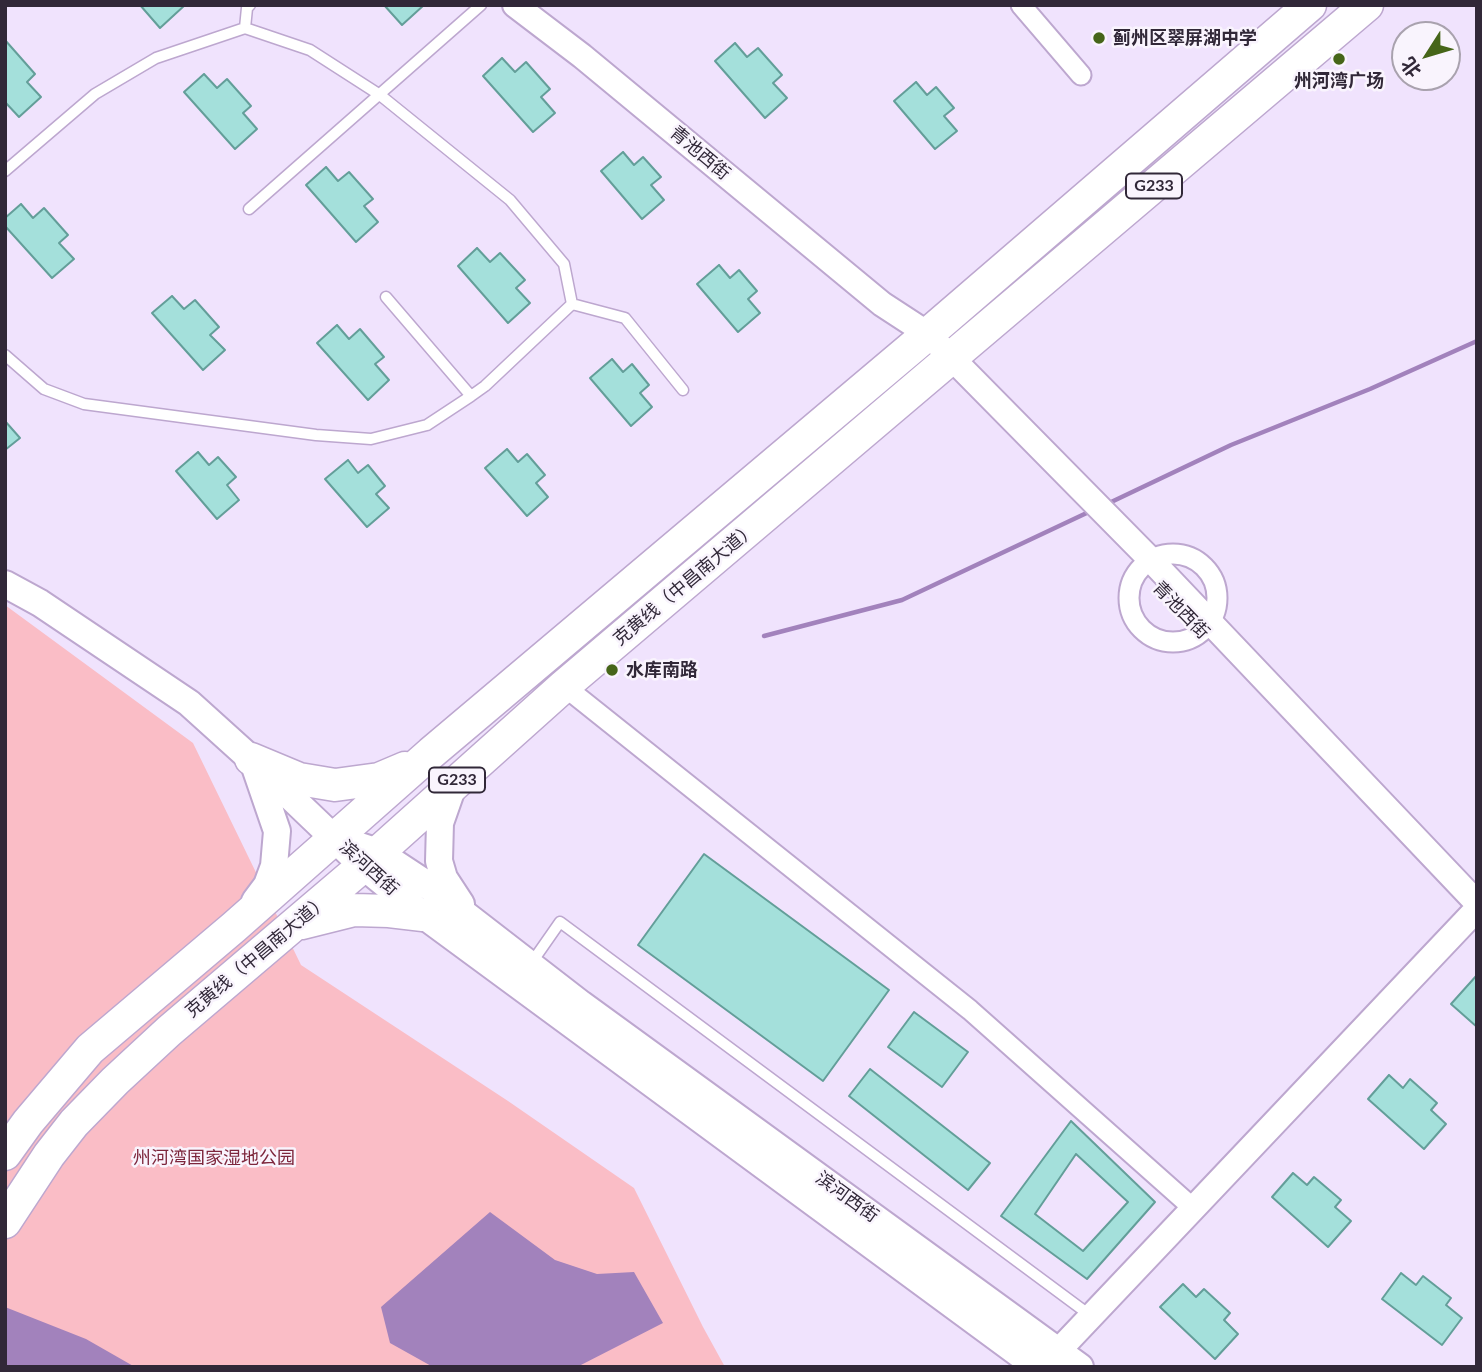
<!DOCTYPE html>
<meta charset="utf-8">
<style>
body{margin:0}
#map{position:relative;width:1482px;height:1372px;overflow:hidden;background:#f0e3fd;font-family:Lato,"Noto Sans SC",sans-serif}
canvas{display:block}
.frame{position:absolute;inset:0;border:7px solid #312838;pointer-events:none}
.north{position:absolute;left:1391px;top:21px;width:70px;height:70px;box-sizing:border-box;background:#f9f4fd;border:2px solid #a9a2ae;border-radius:50%;rotate:233deg;font-size:19px;font-weight:700;line-height:28px;text-align:center;color:#312838}
.north::after{content:'';display:block;margin:auto;width:24px;height:32px;background:#466519;clip-path:polygon(50% 0,100% 100%,50% 72%,0 100%)}
</style>
<div id="map">
<canvas width="1482" height="1372"></canvas>
<div class="frame"></div>
<div class="north">北</div>
</div>
<script>
const context = document.querySelector('canvas').getContext('2d');
context.lineJoin = 'round';
function fill(path, color) { context.fillStyle = color; context.fill(path, 'evenodd'); }
const poly = rows => new Path2D(rows.map(r => 'M' + r).join(''));
function stroke(path, color, width, dash) { context.strokeStyle = color; context.lineWidth = width; context.lineCap = dash ? 'butt' : 'round'; context.setLineDash(dash || []); context.stroke(path); }
function write(font, color, halo, rows, align = 'center') {
  context.font = font + ' Lato,"Noto Sans SC",sans-serif'; context.lineWidth = 5; context.setLineDash([]); context.textBaseline = 'middle'; context.strokeStyle = halo; context.fillStyle = color; for (const [text, x, y, turn = 0] of rows) {
    context.save(); context.translate(x, y); context.rotate((+turn || 0) * Math.PI / 180); context.textAlign = isNaN(turn) ? turn : align; if (halo) context.strokeText(text, 0, 0); context.fillText(text, 0, 0); context.restore();
  }
}
const green = poly([
 [5,605,193,743,301,965,508,1101,634,1188,703,1327,725,1367,5,1367]
]);
const water = poly([
 [490,1212,555,1260,597,1274,634,1272,663,1323,577,1367,433,1367,390,1343,381,1307],
 [5,1307,86,1339,135,1367,5,1367]
]);
const stream = poly([
 [1107,504,1231,445,1370,389,1477,341],
 [764,636,902,600,1093,510]
]);
const building = poly([
 [140,5,185,5,160,28,140,5],
 [384,5,424,5,402,25,384,5],
 [5,40,35,74,27,82,41,97,19,117,5,102,5,40],
 [735,43,747,57,758,48,782,75,773,83,787,98,765,118,715,61,735,43],
 [502,58,515,72,526,62,550,89,541,97,555,113,533,132,483,76,502,58],
 [204,74,217,88,227,79,251,106,243,113,257,129,235,149,184,92,204,74],
 [916,82,927,95,936,87,954,108,944,116,957,131,935,149,894,101,916,82],
 [623,152,634,165,643,157,661,177,651,185,664,200,642,219,601,171,623,152],
 [326,167,338,181,349,172,373,199,364,206,378,222,356,242,306,185,326,167],
 [21,204,33,218,44,208,68,235,59,243,74,259,52,278,5,226,5,218,21,204],
 [477,248,490,262,500,253,525,280,516,288,530,303,508,323,458,266,477,248],
 [719,265,730,278,739,270,757,291,748,299,760,313,738,332,697,284,719,265],
 [172,296,184,309,195,300,219,327,210,335,225,350,203,370,152,313,172,296],
 [337,325,349,339,360,329,384,357,375,364,389,380,368,400,317,343,337,325],
 [612,359,623,372,632,364,649,385,640,393,652,407,631,426,590,378,612,359],
 [5,421,20,438,5,450,5,421],
 [507,449,518,462,527,454,545,475,536,483,548,497,527,516,485,468,507,449],
 [198,452,209,465,218,457,236,477,227,485,239,500,217,519,176,471,198,452],
 [348,460,358,473,368,465,385,486,376,494,389,508,367,527,325,479,348,460],
 [704,854,889,990,823,1081,638,945,704,854],
 [1477,975,1477,1027,1451,1004,1477,975],
 [914,1012,968,1052,942,1087,888,1047,914,1012],
 [870,1069,990,1163,968,1190,849,1096,870,1069],
 [1389,1075,1403,1088,1410,1079,1437,1103,1431,1110,1446,1124,1424,1149,1368,1099,1389,1075],
 [1071,1121,1155,1202,1087,1279,1001,1216,1071,1121],
 [1076,1154,1128,1202,1083,1251,1035,1214,1076,1154],
 [1293,1173,1307,1185,1314,1177,1341,1200,1335,1207,1351,1221,1328,1247,1272,1197,1293,1173],
 [1401,1273,1416,1285,1423,1276,1451,1298,1446,1305,1462,1318,1442,1345,1382,1299,1401,1273],
 [1183,1284,1196,1297,1204,1289,1230,1313,1224,1320,1238,1334,1215,1359,1160,1307,1183,1284]
]);
const service = poly([
 [245,28,247,8,250,5],
 [5,171,95,94,156,58,245,28,310,50,380,95,510,200,564,264,572,304,625,318,683,390],
 [249,209,481,5],
 [386,297,471,396],
 [5,355,44,389,84,404,316,435,371,439,427,425,471,396,485,386,572,304],
 [530,965,560,922,1091,1316]
]);
const minor = poly([
 [1021,5,1081,75],
 '1129 598a44 44 0 1 1 88 0a44 44 0 1 1-88 0Z',
 [564,686,970,1010,1194,1209]
]);
const tertiary = poly([
 [515,5,582,56,882,304,928,334,1151,560,1477,903],
 [1044,1366,1477,909]
]);
const secondary = poly([
 [5,584,40,603,189,703,251,759,363,866,423,915,1037,1367],
 [255,767,277,831,274,866,267,885,255,901],
 [454,783,440,823,439,861,444,878,461,904],
 [360,846,378,852,422,881,581,1004,1080,1367]
]);
const trunk = poly([
 [251,759,299,779,335,785,379,779,405,768],
 [302,923,354,910,389,911,423,915],
 [5,1154,28,1122,90,1049,234,927,431,753,928,334,1310,5],
 [5,1222,49,1155,74,1123,115,1081,169,1031,363,866,564,686,1367,5]
]);
const markers = [
 [1099,38,7,"#466519"],
 [1339,59,7,"#466519"],
 [612,670,7,"#466519"]
];
const shields = [
 [1154,186,56],
 [457,780,56]
];
const shieldNames = [
 ["G233",1154,186],
 ["G233",457,780]
];
const poiNames = [
 ["蓟州区翠屏湖中学",1113,38],
 ["州河湾广场",1339,81,"center"],
 ["水库南路",626,670]
];
const streetNames = [
 ["青池西街",700,153,40],
 ["克黄线（中昌南大道）",685,584,-40],
 ["青池西街",1181,610,46],
 ["滨河西街",369,868,42],
 ["克黄线（中昌南大道）",257,956,-40],
 ["滨河西街",847,1197,36]
];
const parkNames = [
 ["州河湾国家湿地公园",214,1158]
];
fill(green, '#fabdc6');
fill(water, '#a282bc');
stroke(stream, '#a282bc', 4.5);
fill(building, '#a4e0db');
stroke(building, '#639e99', 2);
stroke(service, '#bda7cf', 13);
stroke(minor, '#bda7cf', 23);
stroke(tertiary, '#bda7cf', 28);
stroke(secondary, '#bda7cf', 30);
stroke(trunk, '#bda7cf', 35);
stroke(service, '#fff', 10);
stroke(minor, '#fff', 19);
stroke(tertiary, '#fff', 24);
stroke(secondary, '#fff', 26);
stroke(trunk, '#fff', 32);
for (const [x, y, r, color] of markers) { const dot = new Path2D(); dot.arc(x, y, r, 0, 2 * Math.PI); context.fillStyle = color; context.fill(dot); stroke(dot, '#f9f4fd', 2.5); }
for (const [x, y, w] of shields) { const box = new Path2D(); box.roundRect(x - w / 2, y - 12.5, w, 25, 5); context.fillStyle = '#f9f4fd'; context.fill(box); stroke(box, '#312838', 2); }
write('bold 16px', '#312838', null, shieldNames);
write('bold 18px', '#312838', '#f9f4fd', poiNames, 'left');
write('18px', '#312838', '#f9f4fd', streetNames);
write('18px', '#7d263c', '#f9f4fd', parkNames);
</script>
